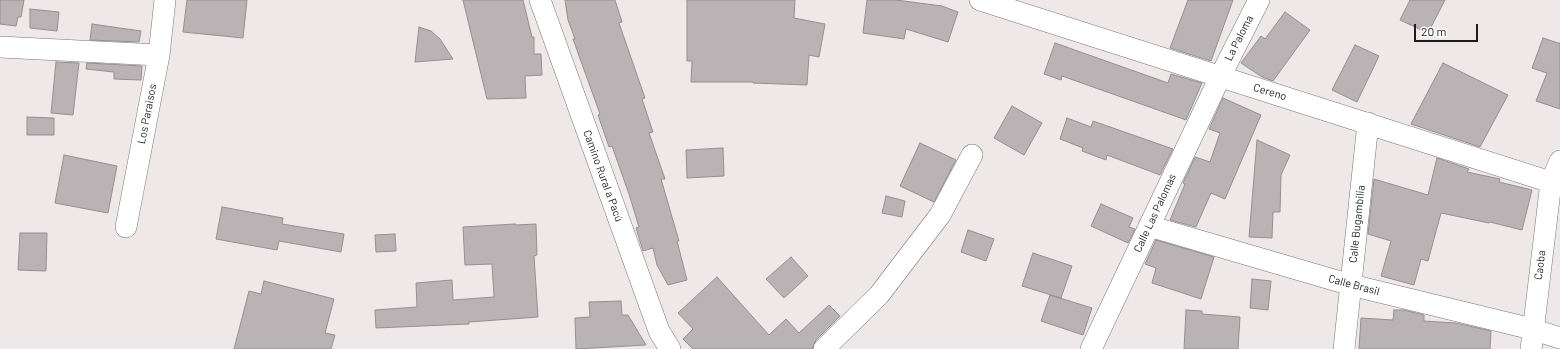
<!DOCTYPE html>
<meta charset="utf-8">
<style>
body{margin:0}
#map{position:relative;width:1560px;height:349px;overflow:hidden;background:#efe8e9;font-family:Barlow,sans-serif}
canvas{display:block}
.scale{position:absolute;left:1414px;top:24px;width:64px;height:18px;box-sizing:border-box;border:2px solid #1e1b1c;border-top:0;padding-left:5px;font-size:12px;line-height:14px;white-space:nowrap;color:#1e1b1c;-webkit-text-stroke:3px #fff;paint-order:stroke}
</style>
<div id="map">
<canvas width="1560" height="349"></canvas>
<div class="scale">20 m</div>
</div>
<script>
const context = document.querySelector('canvas').getContext('2d');
context.lineJoin = 'round';
function fill(path, color) { context.fillStyle = color; context.fill(path, 'evenodd'); }
const poly = rows => new Path2D(rows.map(r => 'M' + r).join(''));
function stroke(path, color, width, dash) { context.strokeStyle = color; context.lineWidth = width; context.lineCap = dash ? 'butt' : 'round'; context.setLineDash(dash || []); context.stroke(path); }
function write(font, color, halo, rows, align = 'center') {
  context.font = font + ' Barlow,sans-serif'; context.lineWidth = 3; context.setLineDash([]); context.textBaseline = 'middle'; context.strokeStyle = halo; context.fillStyle = color; for (const [text, x, y, turn = 0] of rows) {
    context.save(); context.translate(x, y); context.rotate((+turn || 0) * Math.PI / 180); context.textAlign = isNaN(turn) ? turn : align; if (halo) context.strokeText(text, 0, 0); context.fillText(text, 0, 0); context.restore();
  }
}
const building = poly([
 [0,0,24,0,21,17,18,17,16,26,0,24,0,0],
 [187,0,247,0,243,38,183,32,187,0],
 [463,0,523,0,532,37,534,37,534,54,541,54,542,75,525,76,526,98,487,99,463,0],
 [565,0,615,0,622,22,619,23,645,98,642,99,653,132,649,133,665,179,661,179,679,241,677,241,687,280,668,285,657,265,653,248,643,251,636,228,639,227,629,194,612,146,609,147,598,115,600,114,573,39,575,39,568,20,565,0],
 [687,0,795,0,794,18,825,24,819,57,809,55,807,85,753,83,753,82,691,82,692,61,687,61,687,0],
 [867,0,896,0,942,6,958,12,948,42,906,29,904,39,863,33,867,0],
 [1188,0,1233,0,1211,61,1170,48,1188,0],
 [1410,0,1445,0,1428,33,1400,20,1410,0],
 [30,9,59,12,57,31,30,28,30,9],
 [1285,12,1310,30,1273,81,1262,77,1241,63,1261,36,1265,39,1285,12],
 [92,24,141,31,139,42,90,40,92,24],
 [419,27,431,31,440,39,453,59,415,62,419,27],
 [1543,38,1558,43,1560,43,1560,109,1536,101,1547,73,1532,68,1543,38],
 [1055,43,1168,83,1171,74,1202,83,1186,120,1062,76,1061,80,1044,74,1055,43],
 [1355,45,1379,56,1357,102,1332,90,1355,45],
 [56,62,79,63,73,115,51,113,56,62],
 [87,63,142,66,141,80,114,79,114,72,86,69,87,63],
 [1443,63,1508,95,1480,147,1411,124,1443,63],
 [1223,98,1261,115,1225,199,1211,193,1196,227,1170,220,1185,184,1183,183,1195,157,1210,162,1220,133,1209,129,1223,98],
 [1012,106,1042,123,1024,155,994,138,1012,106],
 [27,117,54,118,54,135,27,135,27,117],
 [1067,118,1091,127,1093,121,1173,149,1160,175,1107,155,1106,160,1082,151,1083,148,1060,139,1067,118],
 [1257,140,1290,155,1281,175,1280,212,1273,212,1272,238,1249,237,1257,140],
 [920,143,956,160,934,202,900,186,920,143],
 [723,148,724,176,687,178,686,150,723,148],
 [64,155,117,166,108,213,55,203,64,155],
 [1437,158,1469,169,1467,172,1500,179,1499,182,1532,190,1522,230,1490,222,1489,223,1441,213,1428,261,1421,259,1414,285,1381,276,1391,241,1368,234,1374,179,1428,195,1437,158],
 [886,196,905,201,902,217,882,213,886,196],
 [1101,204,1133,218,1129,227,1135,229,1128,243,1091,226,1101,204],
 [222,207,283,218,282,224,344,234,341,252,279,241,277,250,216,239,222,207],
 [515,224,515,225,536,224,537,255,534,256,538,317,469,322,469,324,376,328,375,310,417,307,416,283,452,280,453,300,494,297,492,264,465,265,463,227,515,224],
 [968,230,994,239,986,261,961,252,968,230],
 [20,233,47,233,46,271,18,270,20,233],
 [395,234,396,251,376,252,375,235,395,234],
 [1156,240,1214,257,1201,299,1152,283,1156,268,1145,264,1156,240],
 [1033,253,1072,266,1061,298,1022,286,1033,253],
 [791,257,808,276,784,298,766,279,791,257],
 [717,277,769,335,786,319,799,333,829,305,840,316,816,340,812,349,693,349,683,339,693,329,678,313,717,277],
 [1252,279,1271,281,1268,310,1250,308,1252,279],
 [264,281,334,299,325,333,335,335,331,349,234,349,249,291,261,294,264,281],
 [1050,295,1092,308,1083,335,1041,321,1050,295],
 [621,301,622,315,628,315,646,345,576,349,575,318,590,317,589,302,621,301],
 [1186,310,1202,311,1202,314,1240,317,1238,349,1184,349,1186,310],
 [1394,310,1404,310,1424,315,1424,321,1456,323,1491,331,1490,349,1359,349,1361,318,1393,320,1394,310]
]);
const minor = poly([
 [540,0,659,331,670,349],
 [980,0,1560,185],
 [0,47,159,55],
 [1149,226,1351,285,1532,329,1560,338],
 [126,227,159,55,165,0],
 [824,349,879,295,940,215,972,155],
 [1091,349,1220,77,1259,0],
 [1344,349,1368,123],
 [1531,349,1551,182,1560,161]
]);
const streetNames = [
 ["La Paloma",1239,38,-63],
 ["Cereno",1270,92,17],
 ["Los Paraisos",147,114,-79],
 ["Camino Rural a Pacú",603,176,70],
 ["Calle Las Palomas",1155,213,-65],
 ["Calle Bugambilia",1357,224,-84],
 ["Caoba",1540,265,-83],
 ["Calle Brasil",1354,285,15]
];
fill(building, '#bab3b5');
stroke(building, '#958f90', 1);
stroke(minor, '#7d7677', 22);
stroke(minor, '#fff', 21);
write('11px', '#1e1b1c', '#fff', streetNames);
</script>
